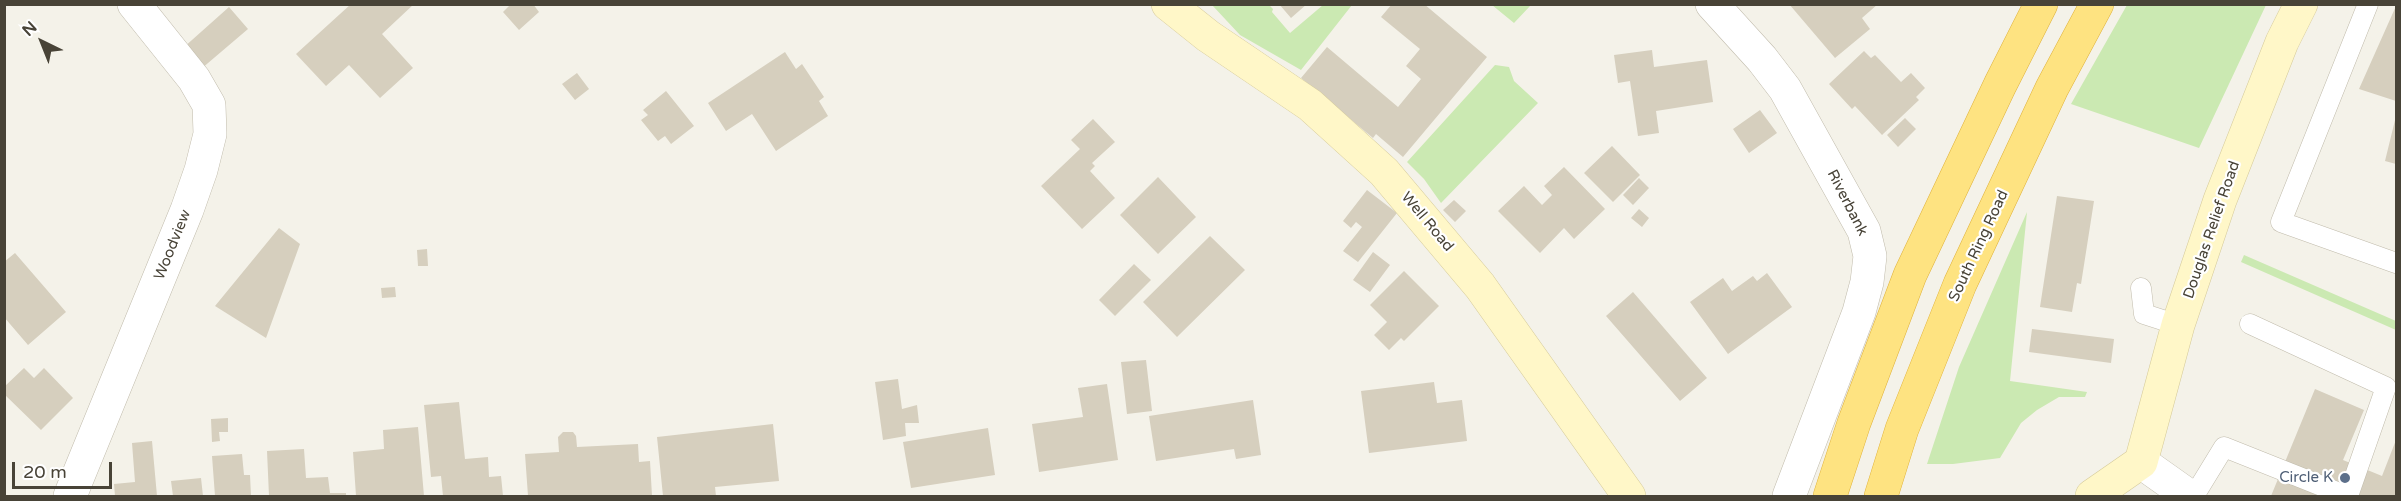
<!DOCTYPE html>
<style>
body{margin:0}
#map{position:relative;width:2401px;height:501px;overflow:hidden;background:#f4f2e9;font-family:"Varela Round",sans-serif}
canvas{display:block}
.frame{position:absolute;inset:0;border:6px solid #484337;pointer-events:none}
.north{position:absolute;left:12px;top:12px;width:60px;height:60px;-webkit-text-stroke:4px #fff;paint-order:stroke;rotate:317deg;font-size:16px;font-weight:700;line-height:24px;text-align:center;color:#484337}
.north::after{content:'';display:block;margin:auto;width:21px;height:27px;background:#484337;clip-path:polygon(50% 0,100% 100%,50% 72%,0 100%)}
.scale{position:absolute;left:12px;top:462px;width:100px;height:27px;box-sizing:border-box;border:3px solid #484337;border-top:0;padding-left:8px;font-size:18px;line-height:21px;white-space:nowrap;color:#484337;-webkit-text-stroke:4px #fff;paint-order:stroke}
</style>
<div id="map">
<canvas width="2401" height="501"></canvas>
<div class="frame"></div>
<div class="north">N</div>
<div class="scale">20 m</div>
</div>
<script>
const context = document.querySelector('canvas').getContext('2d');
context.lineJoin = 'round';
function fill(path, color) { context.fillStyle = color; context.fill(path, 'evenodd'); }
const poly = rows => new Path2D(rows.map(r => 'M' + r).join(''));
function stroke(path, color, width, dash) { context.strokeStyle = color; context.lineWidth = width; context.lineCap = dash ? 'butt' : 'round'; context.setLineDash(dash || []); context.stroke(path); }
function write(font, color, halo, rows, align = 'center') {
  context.font = font + ' "Varela Round",sans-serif'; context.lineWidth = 4.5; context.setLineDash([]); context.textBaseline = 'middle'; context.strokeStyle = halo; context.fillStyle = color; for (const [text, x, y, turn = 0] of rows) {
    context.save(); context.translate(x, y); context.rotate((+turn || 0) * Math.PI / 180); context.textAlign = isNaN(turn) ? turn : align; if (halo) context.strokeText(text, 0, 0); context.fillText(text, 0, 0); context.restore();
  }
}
const green = poly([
 [1212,5,1269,5,1273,9,1272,12,1290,33,1323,5,1352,5,1301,70,1240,35],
 [1492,5,1492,4,1531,5,1514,23],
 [2127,5,2266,5,2199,148,2071,104],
 [1495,65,1509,67,1514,81,1538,103,1441,203,1424,179,1407,162],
 [2027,212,2010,381,2087,392,2085,397,2059,397,2037,410,2021,423,2000,458,1953,464,1927,464,1959,367],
 [2244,255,2396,321,2396,330,2241,262]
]);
const building = poly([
 [351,4,414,4,382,34,413,68,380,98,349,65,326,86,296,54],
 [511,4,533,4,539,12,519,30,503,12],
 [1279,4,1307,4,1291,18],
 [1392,4,1424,4,1487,57,1403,157,1376,134,1373,138,1301,78,1327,47,1398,107,1421,79,1406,66,1420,49,1381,17],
 [1789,4,1878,4,1862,18,1870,29,1835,58],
 [2396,6,2396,101,2359,89],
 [229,7,248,29,201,69,183,48],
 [1652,50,1654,67,1707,60,1713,102,1656,111,1659,133,1638,136,1630,81,1618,83,1614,55],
 [1864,51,1871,58,1875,55,1901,82,1911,73,1925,88,1916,97,1919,100,1882,135,1855,106,1852,109,1829,84],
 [785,52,796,69,802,64,824,97,819,101,828,116,776,151,752,114,726,131,708,103],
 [577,73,589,89,575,100,562,84],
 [666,91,694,126,671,144,665,136,658,141,641,120,648,115,643,110],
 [1760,110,1777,133,1749,153,1733,129],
 [2396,116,2396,164,2385,161],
 [1905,118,1916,129,1898,147,1887,135],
 [1093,119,1115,142,1092,163,1095,166,1090,171,1115,198,1082,229,1041,186,1080,149,1071,140],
 [1612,146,1640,175,1613,202,1584,173],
 [1564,167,1605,209,1574,239,1564,228,1540,253,1498,211,1524,186,1542,205,1552,195,1544,186],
 [1158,177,1196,217,1158,254,1120,215],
 [1639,178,1649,188,1633,205,1623,195],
 [1367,190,1397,213,1358,262,1343,251,1362,227,1356,222,1351,228,1343,221],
 [2057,196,2094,201,2081,284,2077,283,2072,312,2040,307],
 [1454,200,1466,211,1455,222,1443,210],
 [1639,209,1649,218,1642,227,1631,218],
 [279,228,300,244,266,338,215,306],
 [1210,236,1245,270,1177,337,1143,302],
 [427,249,428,266,418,266,417,250],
 [1373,252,1390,265,1370,292,1353,280],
 [15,253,66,312,28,345,4,317,4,262],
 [1134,264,1151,280,1115,316,1099,300],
 [1404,271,1439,306,1404,341,1401,338,1389,350,1374,335,1387,322,1370,305],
 [1767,273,1792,307,1728,354,1690,302,1723,278,1732,291,1753,276,1757,281],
 [395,287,396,297,382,298,381,288],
 [1633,292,1707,378,1680,401,1606,316],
 [2032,329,2114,339,2111,363,2029,352],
 [1146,360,1152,411,1127,414,1121,362],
 [24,368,34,378,44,368,73,398,41,430,4,394,4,387],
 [898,379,902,409,917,405,919,423,905,423,906,436,883,440,875,382],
 [1434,382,1437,403,1462,400,1467,441,1369,453,1361,391],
 [1107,384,1118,460,1039,472,1032,424,1083,417,1078,388],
 [2315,389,2364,410,2343,460,2382,476,2396,440,2396,496,2271,496],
 [1253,400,1261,455,1236,459,1234,449,1156,461,1149,416],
 [459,402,465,459,488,457,489,477,501,476,503,496,443,496,441,476,431,477,424,405],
 [228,418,228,432,219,432,220,441,212,442,211,419],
 [773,424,779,481,715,487,716,496,663,496,657,437],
 [418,427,424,496,356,496,353,452,384,449,383,430],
 [988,428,995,475,911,488,903,442],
 [563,432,573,432,576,436,577,447,638,444,639,462,650,461,652,496,528,496,525,454,559,452,558,437],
 [152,441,157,496,115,496,114,484,135,482,132,443],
 [304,449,306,478,328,477,330,493,346,493,346,496,269,496,267,451],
 [242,454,244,475,250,475,251,496,215,496,212,456],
 [201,478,203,496,173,496,171,481]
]);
const service = poly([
 [2368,4,2281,222,2396,263],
 [2141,288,2144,314,2178,325],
 [2250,324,2386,387,2348,496],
 [2194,496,2224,447,2347,496]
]);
const minor = poly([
 [1712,4,1762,59,1785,89,1864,231,1870,256,1867,282,1859,312,1789,496],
 [70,496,187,210,201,170,210,134,209,105,194,79,134,4]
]);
const tertiary = poly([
 [2141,462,2189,496]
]);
const secondary = poly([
 [1168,4,1208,36,1310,105,1384,172,1480,286,1629,496],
 [2092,496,2141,462,2178,325,2220,200,2282,42,2301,4]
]);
const trunk = poly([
 [1830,496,1854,423,1910,275,2000,85,2041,4],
 [1881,496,1902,429,1960,284,2052,88,2097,4]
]);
const markers = [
 [2345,478,6,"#5c6f8a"]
];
const streetNames = [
 ["Riverbank",1847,203,63],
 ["Well Road",1427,222,50],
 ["Douglas Relief Road",2212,230,-71],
 ["Woodview",173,245,-68],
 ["South Ring Road",1979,246,-65]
];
const serviceNames = [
 ["Circle K",2333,478]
];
fill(green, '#cbe9b2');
fill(building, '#d6cfbe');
stroke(service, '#c0bbab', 21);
stroke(minor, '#c0bbab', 34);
stroke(tertiary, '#c0bbab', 34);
stroke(secondary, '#d5ca99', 34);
stroke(trunk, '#dfb139', 34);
stroke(service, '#fff', 20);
stroke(minor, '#fff', 33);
stroke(tertiary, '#fff', 33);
stroke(secondary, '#fff7c8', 33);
stroke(trunk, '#fee381', 33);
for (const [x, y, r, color] of markers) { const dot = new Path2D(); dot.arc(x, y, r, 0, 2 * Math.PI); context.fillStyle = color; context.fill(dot); stroke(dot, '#fff', 2); }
write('15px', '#484337', '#fff', streetNames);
write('15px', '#4e5e75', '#fff', serviceNames, 'right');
</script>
